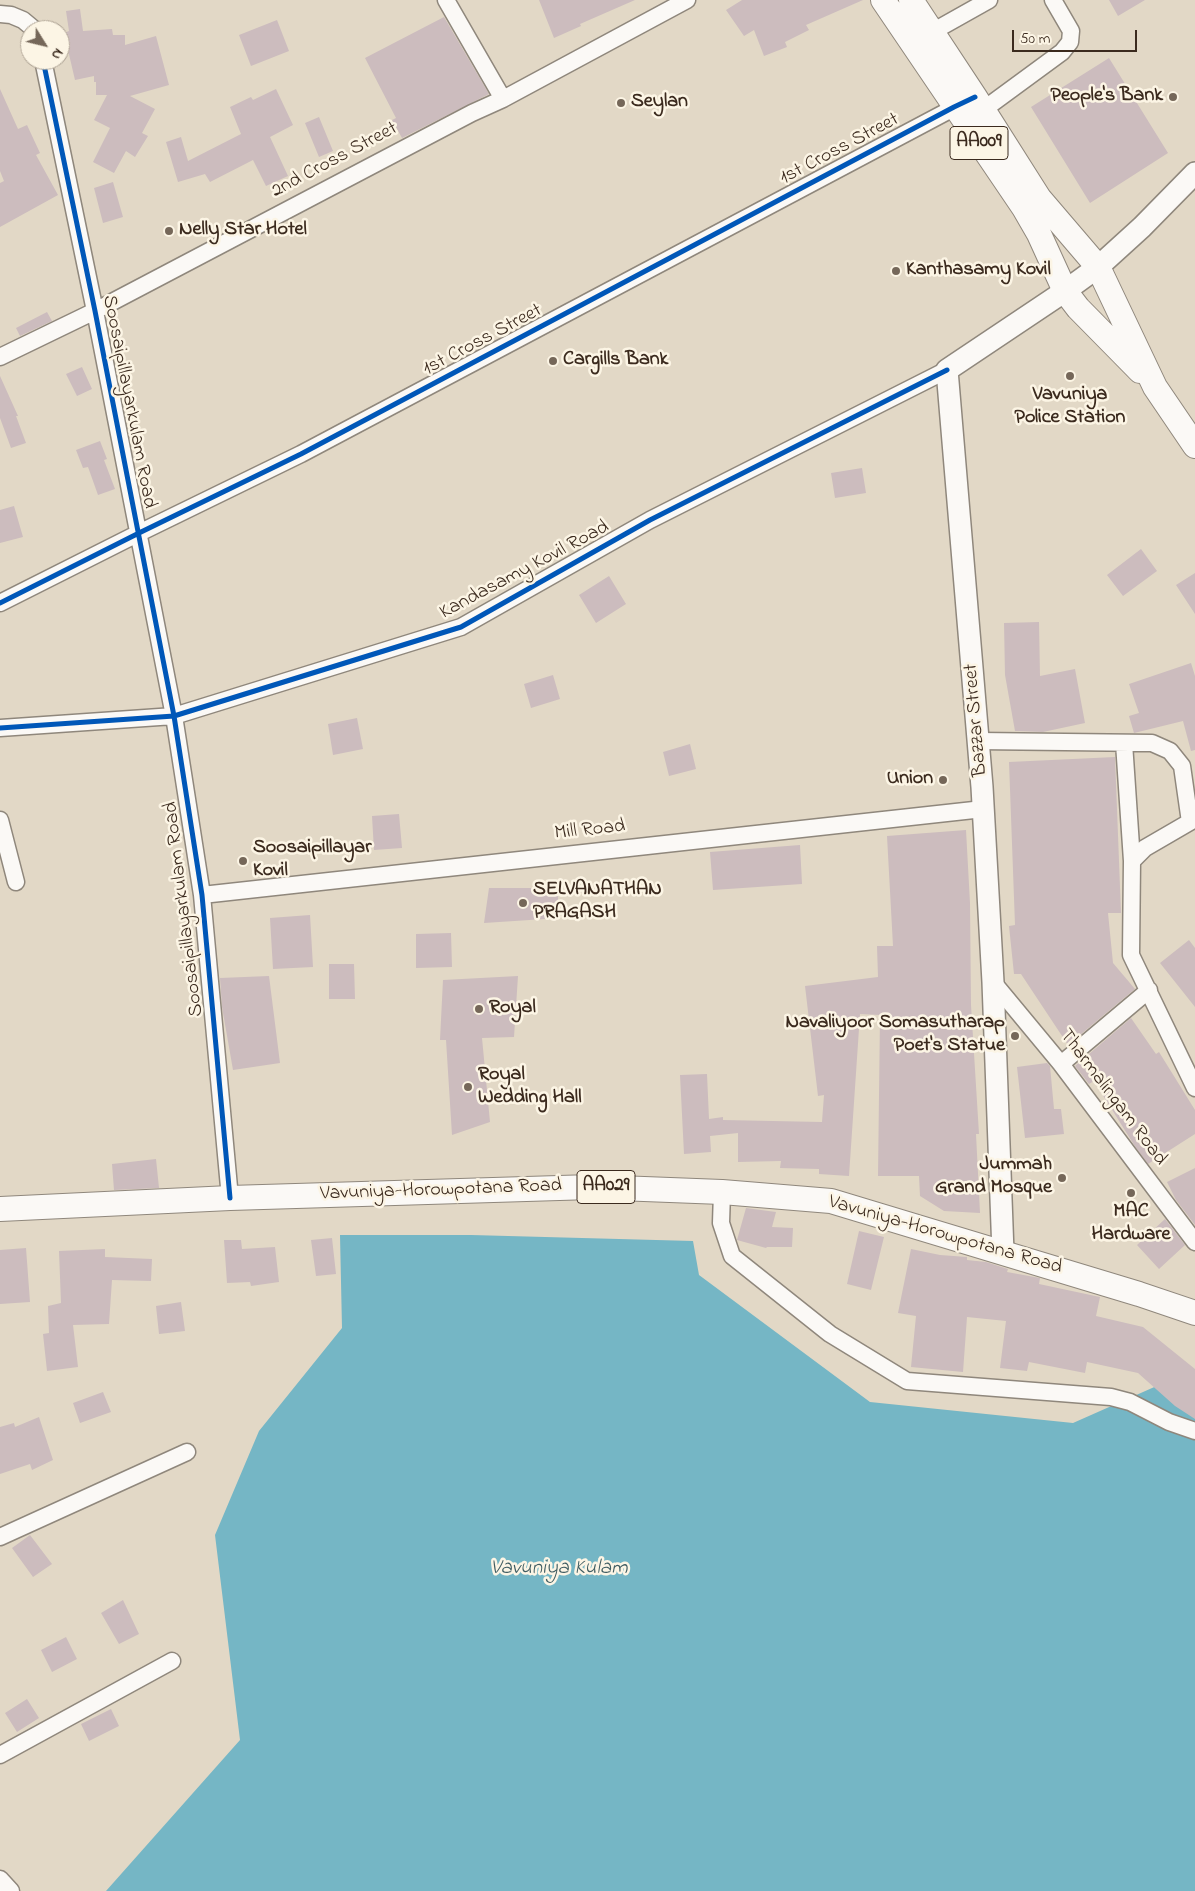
<!DOCTYPE html>
<style>
body{margin:0}
#map{position:relative;width:1195px;height:1891px;overflow:hidden;background:#e2d8c6;font-family:"Indie Flower",sans-serif}
canvas{display:block}
.north{position:absolute;left:20px;top:20px;width:50px;height:50px;box-sizing:border-box;background:#fcf5e5;border:1px solid #afa495;border-radius:50%;rotate:126deg;font-size:14px;font-weight:700;line-height:20px;text-align:center;color:#3b2a1e}
.north::after{content:'';display:block;margin:auto;width:18px;height:22px;background:#756759;clip-path:polygon(50% 0,100% 100%,50% 72%,0 100%)}
.scale{position:absolute;left:1012px;top:30px;width:125px;height:22px;box-sizing:border-box;border:2px solid #3b2a1e;border-top:0;padding-left:6px;font-size:15px;line-height:18px;white-space:nowrap;color:#3b2a1e;-webkit-text-stroke:4px #fcf5e5;paint-order:stroke}
</style>
<div id="map">
<canvas width="1195" height="1891"></canvas>
<div class="north">N</div>
<div class="scale">50 m</div>
</div>
<script>
const context = document.querySelector('canvas').getContext('2d');
context.lineJoin = 'round';
function fill(path, color) { context.fillStyle = color; context.fill(path, 'evenodd'); }
const poly = rows => new Path2D(rows.map(r => 'M' + r).join(''));
function stroke(path, color, width, dash) { context.strokeStyle = color; context.lineWidth = width; context.lineCap = dash ? 'butt' : 'round'; context.setLineDash(dash || []); context.stroke(path); }
function write(font, color, halo, rows, align = 'center') {
  context.font = font + ' "Indie Flower",sans-serif'; context.lineWidth = 5; context.setLineDash([]); context.textBaseline = 'middle'; context.strokeStyle = halo; context.fillStyle = color; for (const [text, x, y, turn = 0] of rows) {
    context.save(); context.translate(x, y); context.rotate((+turn || 0) * Math.PI / 180); context.textAlign = isNaN(turn) ? turn : align; if (halo) context.strokeText(text, 0, 0); context.fillText(text, 0, 0); context.restore();
  }
}
const water = poly([
 [340,1235,471,1235,693,1241,699,1275,870,1402,1073,1423,1195,1369,1195,1891,106,1891,240,1740,215,1535,259,1431,342,1328]
]);
const building = poly([
 [539,0,635,0,580,24,581,26,554,38],
 [742,0,863,0,806,25,809,30,785,42,787,47,764,56,754,30,744,36,726,10],
 [1109,0,1145,0,1118,16],
 [80,9,83,31,112,29,113,35,125,35,125,45,156,36,169,85,130,96,155,109,142,133,148,136,135,157,126,151,114,173,93,162,110,128,94,120,107,95,96,95,96,82,94,82,94,76,75,80,64,33,69,31,66,11],
 [444,17,489,94,402,138,392,120,396,118,365,58],
 [277,20,289,51,251,66,239,35],
 [1109,58,1168,153,1090,203,1031,107],
 [0,89,18,129,27,125,40,153,36,155,58,195,0,227,0,183,4,181,0,171],
 [276,89,293,125,270,137,288,176,266,186,253,160,210,182,205,174,178,182,166,142,181,137,188,161,241,134,230,107,251,97,253,100],
 [319,117,333,151,319,157,305,123],
 [113,182,123,217,103,223,94,188],
 [47,312,52,321,20,336,16,328],
 [82,367,92,389,77,396,66,374],
 [0,376,18,416,16,416,26,443,11,448,0,418],
 [100,441,107,459,104,460,115,489,98,495,88,467,83,468,76,450],
 [862,468,866,493,835,498,831,473],
 [14,506,23,537,0,543,0,510],
 [1141,549,1157,571,1123,596,1107,575],
 [1195,573,1195,614,1176,585],
 [609,576,626,604,596,623,579,595],
 [1039,622,1040,676,1075,669,1085,723,1043,732,1015,731,1005,675,1004,623],
 [1191,663,1195,676,1195,750,1191,751,1183,721,1134,733,1129,716,1139,713,1129,684],
 [553,675,560,699,531,708,524,684],
 [357,718,363,749,333,755,328,724],
 [690,744,696,769,669,776,663,752],
 [1115,757,1121,913,1108,913,1113,963,1135,989,1068,1045,1021,974,1014,974,1009,926,1015,925,1009,762],
 [399,814,402,848,374,850,372,816],
 [966,830,970,903,971,1005,979,1134,976,1134,980,1213,944,1211,920,1196,919,1176,878,1176,880,1015,860,1014,849,1176,819,1174,819,1169,780,1168,781,1161,738,1162,738,1133,710,1136,711,1152,684,1154,680,1075,707,1074,709,1119,723,1117,723,1120,822,1122,824,1095,818,1096,805,986,878,977,877,946,893,946,887,836],
 [800,845,802,884,713,890,710,852],
 [489,888,557,888,560,918,484,923],
 [310,915,313,967,273,969,270,918],
 [451,933,452,967,416,968,416,934],
 [1189,940,1195,948,1195,1007,1160,963],
 [329,964,354,964,355,999,329,999],
 [269,976,280,1063,233,1070,222,1007,220,978],
 [518,976,514,1037,482,1038,490,1122,452,1135,446,1040,440,1040,443,980],
 [1131,1018,1156,1054,1159,1052,1195,1110,1195,1134,1148,1164,1136,1148,1094,1081,1089,1084,1075,1066],
 [1047,1063,1050,1066,1054,1109,1061,1109,1064,1134,1025,1138,1017,1067],
 [156,1159,159,1188,114,1190,112,1164],
 [1195,1168,1195,1225,1176,1200,1167,1182],
 [746,1208,776,1212,772,1227,793,1228,792,1247,767,1247,766,1248,737,1240],
 [1165,1219,1185,1245,1159,1269,1137,1245],
 [859,1231,884,1237,871,1290,847,1284],
 [332,1238,336,1274,316,1276,311,1240],
 [224,1240,241,1240,242,1249,275,1247,279,1282,251,1286,250,1282,227,1283],
 [26,1248,30,1302,0,1304,0,1250],
 [105,1249,105,1257,152,1259,151,1281,112,1280,109,1324,73,1325,78,1367,47,1371,43,1334,49,1333,48,1306,61,1303,59,1251],
 [911,1249,940,1255,967,1257,967,1260,986,1262,1008,1269,1007,1272,1040,1278,1039,1284,1100,1297,1096,1316,1143,1327,1195,1369,1195,1419,1175,1406,1138,1373,1087,1362,1085,1373,1029,1362,1027,1371,1000,1368,1006,1321,967,1317,963,1372,911,1367,916,1316,898,1313],
 [181,1302,185,1331,159,1334,156,1306],
 [103,1392,111,1412,80,1423,73,1403],
 [39,1417,53,1460,32,1470,30,1464,0,1474,0,1427,14,1423,15,1427],
 [30,1535,52,1564,33,1577,12,1548],
 [123,1600,139,1634,119,1644,101,1613],
 [66,1637,77,1659,52,1672,41,1650],
 [27,1699,39,1718,17,1732,5,1713],
 [111,1709,119,1726,89,1741,81,1724]
]);
const minor = poly([
 [446,0,503,99],
 [0,14,11,15,23,20,35,30],
 [932,32,989,0],
 [43,60,95,311,174,716,202,895,230,1198],
 [983,110,1062,52,1070,42,1071,31,1053,0],
 [0,357,95,311,472,113,503,99,687,0],
 [0,603,139,533,301,454,963,103],
 [0,728,174,716,461,627,650,520,947,370],
 [978,741,1152,743,1170,751,1182,766,1190,822],
 [1124,743,1132,861],
 [1195,819,1145,848,1132,861,1131,955,1195,1088],
 [0,820,16,882],
 [202,895,983,809],
 [993,982,1061,1064,1195,1242],
 [1061,1064,1149,990],
 [722,1192,721,1223,732,1256,830,1334,907,1381,1111,1397,1130,1402,1169,1422,1195,1431],
 [0,1537,187,1452],
 [0,1755,172,1661],
 [0,1879,11,1891]
]);
const major = poly([
 [1003,1253,993,982,982,787,947,370,1065,291,1098,267,1142,227,1195,173]
]);
const highway = poly([
 [883,0,1024,208,1039,234,1065,291,1078,308,1140,371],
 [911,0,975,97,1039,198,1098,267,1155,387,1195,446],
 [0,1209,230,1198,592,1187,722,1192,831,1201,1139,1294,1195,1313]
]);
const cycleway = poly([
 [43,60,95,311,174,716,202,895,230,1198],
 [0,603,139,533,301,454,954,107,975,97],
 [0,728,174,716,461,627,650,520,947,370]
]);
const markers = [
 [1173,97,5,"#756759"],
 [621,103,5,"#756759"],
 [169,231,5,"#756759"],
 [896,271,5,"#756759"],
 [553,361,5,"#756759"],
 [1070,376,5,"#756759"],
 [943,780,5,"#756759"],
 [243,861,5,"#756759"],
 [523,903,5,"#756759"],
 [479,1009,5,"#756759"],
 [1015,1036,5,"#756759"],
 [468,1087,5,"#756759"],
 [1062,1178,5,"#756759"],
 [1131,1193,5,"#756759"]
];
const shields = [
 [979,143,58],
 [606,1187,58]
];
const shieldNames = [
 ["AA009",979,143],
 ["AA029",606,1187]
];
const poiNames = [
 ["People's Bank",1163,97,"right"],
 ["Seylan",631,103],
 ["Nelly Star Hotel",179,231],
 ["Kanthasamy Kovil",906,271],
 ["Cargills Bank",563,361],
 ["Vavuniya",1070,396,"center"],
 ["Police Station",1070,419,"center"],
 ["Union",933,780,"right"],
 ["Soosaipillayar",253,849],
 ["Kovil",253,872],
 ["SELVANATHAN",533,891],
 ["PRAGASH",533,914],
 ["Royal",489,1009],
 ["Navaliyoor Somasutharap",1005,1024,"right"],
 ["Poet's Statue",1005,1047,"right"],
 ["Royal",478,1076],
 ["Wedding Hall",478,1099],
 ["Jummah",1052,1166,"right"],
 ["Grand Mosque",1052,1189,"right"],
 ["MAC",1131,1213,"center"],
 ["Hardware",1131,1236,"center"]
];
const streetNames = [
 ["1st Cross Street",840,150,-28],
 ["2nd Cross Street",335,161,-28],
 ["1st Cross Street",483,341,-28],
 ["Soosaipillayarkulam Road",128,402,79],
 ["Kandasamy Kovil Road",525,571,-28],
 ["Bazzar Street",977,720,-95],
 ["Mill Road",590,831,-6],
 ["Soosaipillayarkulam Road",185,909,-97],
 ["Tharmalingam Road",1112,1098,53],
 ["Vavuniya-Horowpotana Road",441,1191,-2],
 ["Vavuniya-Horowpotana Road",945,1236,16]
];
const waterNames = [
 ["Vavuniya Kulam",559,1570]
];
fill(water, '#75b6c5');
fill(building, '#ccbcbe');
stroke(minor, '#8f877c', 19);
stroke(major, '#8f877c', 24);
stroke(highway, '#8f877c', 26);
stroke(minor, '#fbf9f6', 16);
stroke(major, '#fbf9f6', 21);
stroke(highway, '#fbf9f6', 24);
stroke(cycleway, '#0057b8', 5);
for (const [x, y, r, color] of markers) { const dot = new Path2D(); dot.arc(x, y, r, 0, 2 * Math.PI); context.fillStyle = color; context.fill(dot); stroke(dot, '#fcf5e5', 2); }
for (const [x, y, w] of shields) { const box = new Path2D(); box.roundRect(x - w / 2, y - 16.5, w, 33, 4); context.fillStyle = '#fcf5e5'; context.fill(box); stroke(box, '#3b2a1e', 1); }
write('bold 19px', '#3b2a1e', null, shieldNames);
write('bold 20px', '#3b2a1e', '#fcf5e5', poiNames, 'left');
write('20px', '#3b2a1e', '#fcf5e5', streetNames);
write('italic 21px', '#3f5c61', '#fcf5e5', waterNames);
</script>
